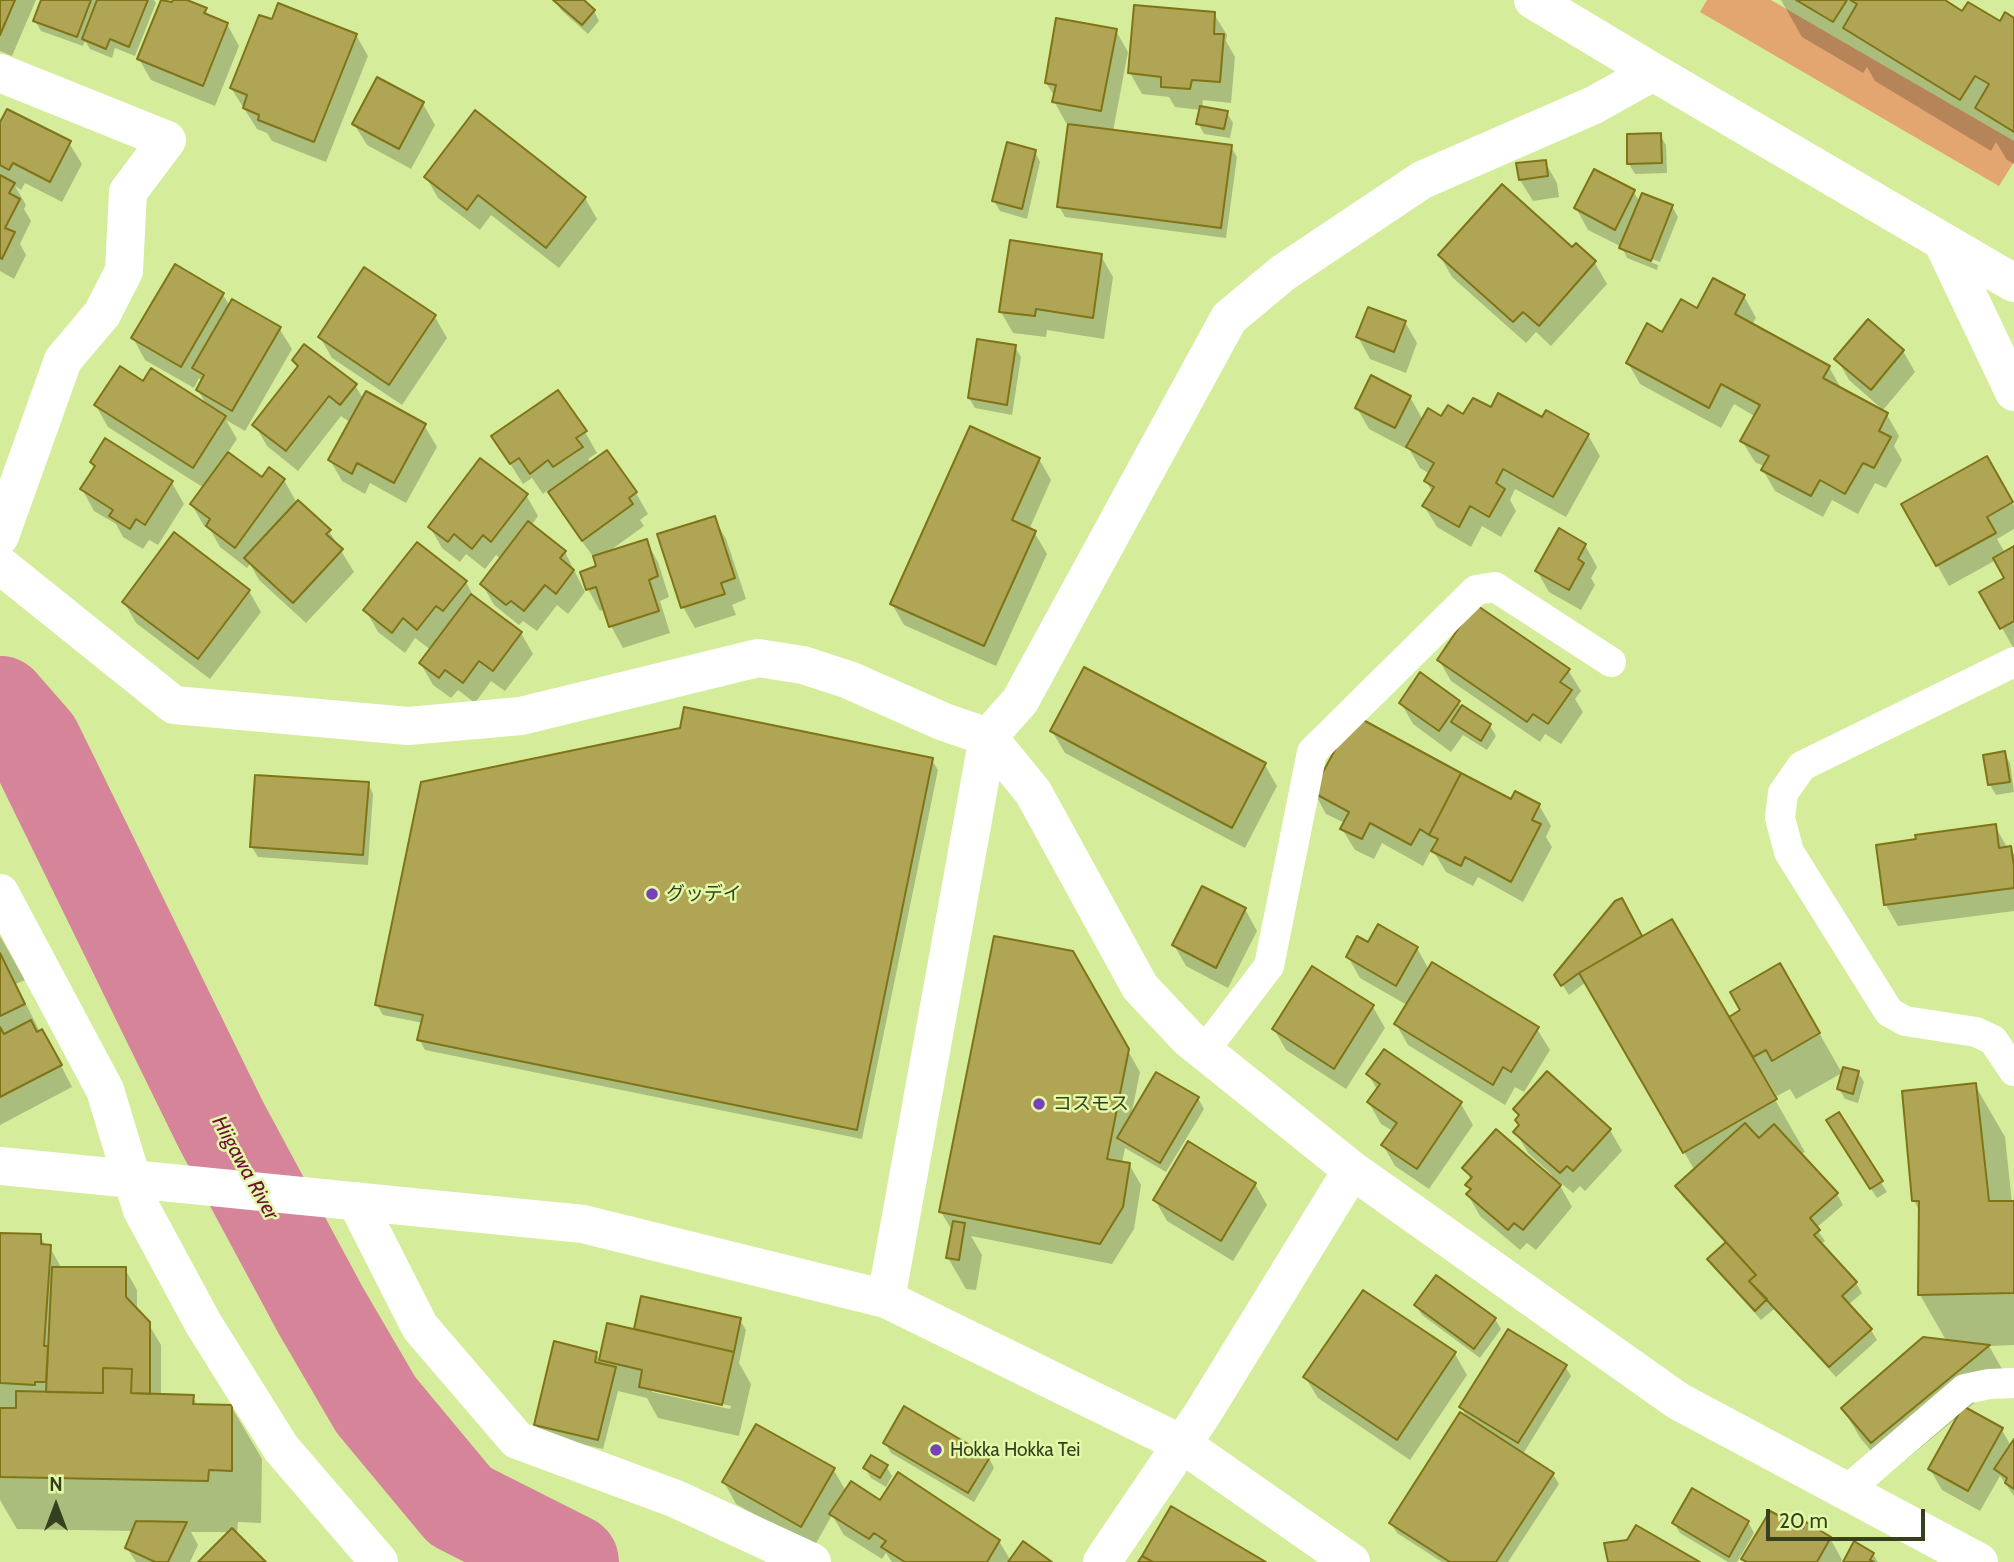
<!DOCTYPE html>
<meta charset="utf-8">
<style>
body{margin:0}
#map{position:relative;width:2014px;height:1562px;overflow:hidden;background:#d5ed9b;font-family:Cabin,sans-serif}
canvas{display:block}
.north{position:absolute;left:21px;top:1471px;width:70px;height:70px;-webkit-text-stroke:5px #e2faa8;paint-order:stroke;rotate:0deg;font-size:19px;font-weight:700;line-height:28px;text-align:center;color:#363f1e}
.north::after{content:'';display:block;margin:auto;width:24px;height:32px;background:#363f1e;clip-path:polygon(50% 0,100% 100%,50% 72%,0 100%)}
.scale{position:absolute;left:1766px;top:1509px;width:159px;height:32px;box-sizing:border-box;border:4px solid #363f1e;border-top:0;padding-left:9px;font-size:21px;line-height:24px;white-space:nowrap;color:#363f1e;-webkit-text-stroke:5px #e2faa8;paint-order:stroke}
</style>
<div id="map">
<canvas width="2014" height="1562"></canvas>
<div class="north">N</div>
<div class="scale">20 m</div>
</div>
<script>
const context = document.querySelector('canvas').getContext('2d');
context.lineJoin = 'round';
function fill(path, color) { context.fillStyle = color; context.fill(path, 'evenodd'); }
const poly = rows => new Path2D(rows.map(r => 'M' + r).join(''));
function stroke(path, color, width, dash) { context.strokeStyle = color; context.lineWidth = width; context.lineCap = dash ? 'butt' : 'round'; context.setLineDash(dash || []); context.stroke(path); }
function write(font, color, halo, rows, align = 'center') {
  context.font = font + ' Cabin,"Noto Sans JP",sans-serif'; context.lineWidth = 5; context.setLineDash([]); context.textBaseline = 'middle'; context.strokeStyle = halo; context.fillStyle = color; for (const [text, x, y, turn = 0] of rows) {
    context.save(); context.translate(x, y); context.rotate((+turn || 0) * Math.PI / 180); context.textAlign = isNaN(turn) ? turn : align; if (halo) context.strokeText(text, 0, 0); context.fillText(text, 0, 0); context.restore();
  }
}
const green = poly([
 [1707,0,1771,0,2014,141,2014,162,1999,186,1700,12]
]);
const shadow = poly([
 [0,0,36,0,12,56,0,51],
 [43,0,154,0,156,3,135,56,115,48,112,58,90,49,85,41,83,46,41,31,35,21],
 [174,0,183,0,205,9,210,18,227,24,239,46,215,106,151,80,139,59],
 [555,0,581,0,594,11,599,21,588,34,561,10],
 [1781,0,1942,0,1963,13,2001,24,2014,20,2014,164,2007,160,1996,142,1991,151,1875,81,1867,67,1863,73,1802,37],
 [1214,14,1227,35,1226,41,1235,57,1231,103,1203,100,1202,108,1227,113,1233,123,1230,138,1204,134,1198,123,1201,110,1175,107,1169,97,1142,94,1130,73],
 [1116,31,1128,52,1113,131,1231,147,1237,157,1226,238,1065,217,1059,206,1070,123,1066,123,1054,101,1055,97,1046,83],
 [356,35,368,56,326,162,272,141,267,133,257,129,231,88],
 [423,104,435,125,411,169,367,145,354,124],
 [0,126,69,143,82,164,62,202,25,183,21,190,15,186,26,205,24,209,31,221,20,244,26,255,14,279,0,271],
 [1660,135,1666,145,1667,173,1635,174,1629,164],
 [1035,152,1040,162,1027,219,1000,211,994,201],
 [1545,162,1557,183,1559,197,1533,201,1520,180],
 [426,177,585,198,597,219,559,268,491,215,480,230,438,198],
 [1633,191,1640,202,1672,206,1678,217,1660,262,1627,250,1627,253,1658,265,1657,270,1627,258,1622,247,1588,230,1576,208],
 [1576,245,1595,263,1607,284,1551,346,1536,332,1526,343,1452,277,1440,256,1572,250],
 [1101,256,1113,277,1104,339,1047,330,1046,337,1013,333,1001,312],
 [223,295,230,306,279,328,292,349,245,431,226,420,237,439,227,454,262,479,284,480,297,503,329,531,354,572,306,623,259,580,250,564,247,568,220,547,211,531,204,526,192,505,204,488,108,427,96,406,144,383,207,406,198,390,202,382,199,378,194,388,145,360,133,338],
 [1744,296,1756,318,1752,325,1829,367,1841,388,1887,415,1899,436,1894,446,1902,460,1886,488,1875,483,1858,514,1832,500,1823,517,1775,491,1763,470,1765,467,1755,462,1742,441,1756,417,1734,404,1721,428,1640,384,1628,363,1663,335,1698,311],
 [435,317,447,338,402,405,332,358,320,337],
 [1405,322,1417,343,1406,373,1370,359,1358,337],
 [1015,347,1021,357,1012,415,975,408,969,398],
 [1903,351,1915,372,1883,410,1849,380,1837,359],
 [294,361,355,385,364,400,424,425,437,447,406,503,370,483,365,494,342,481,330,460,351,423,341,416,298,471,267,446,255,425,298,369],
 [1410,397,1423,420,1464,417,1491,410,1542,419,1588,435,1600,456,1566,517,1515,489,1510,500,1516,511,1501,537,1482,526,1471,547,1437,527,1424,506,1432,492,1426,481,1430,474,1420,468,1408,447,1407,449,1369,429,1357,408],
 [585,432,597,453,588,459,591,463,636,493,648,514,640,520,644,526,608,552,646,541,658,562,669,597,660,601,670,633,623,648,611,626,605,609,600,611,588,589,599,567,597,562,562,514,548,490,543,494,532,478,523,484,493,437],
 [105,441,172,483,184,504,158,545,149,540,143,549,123,537,116,524,94,511,82,489,95,468,92,462],
 [1987,458,2014,506,2014,529,1997,539,2005,553,2014,548,2014,649,1982,593,2006,578,1996,560,1949,586,1903,505],
 [1039,459,1051,480,1029,530,1034,532,1047,554,996,666,904,625,892,604],
 [526,495,538,516,531,526,565,552,585,592,568,614,557,605,537,631,523,621,519,625,494,605,482,584,501,559,496,555,485,569,466,554,460,562,442,548,430,527],
 [714,518,726,539,746,599,732,605,736,615,695,628,683,607],
 [1585,545,1597,567,1591,578,1595,585,1581,610,1549,592,1537,571],
 [466,582,475,599,521,633,533,654,505,691,491,681,475,703,458,690,451,698,433,685,421,664,431,650,415,638,405,653,378,632,366,611],
 [249,591,261,612,210,679,136,623,124,602],
 [1439,660,1568,670,1581,691,1575,699,1583,712,1561,744,1545,734,1540,742,1451,681],
 [1401,703,1459,703,1461,707,1490,726,1496,736,1487,750,1463,735,1451,752,1413,724],
 [1052,731,1265,765,1277,786,1245,848,1065,753],
 [2004,753,2010,763,2014,792,1996,795,1990,785],
 [932,760,938,770,862,1139,425,1050,419,1039,423,1023,383,1015,377,1005],
 [368,783,373,794,368,865,258,857,252,847],
 [1314,792,1512,801,1539,805,1551,826,1546,837,1552,847,1523,902,1478,877,1473,886,1446,872,1432,849,1423,866,1382,843,1374,859,1355,850,1342,829,1345,823,1326,814],
 [1995,826,2008,849,2010,848,2014,855,2014,911,1898,926,1886,905,1878,846,1918,841],
 [1621,900,1642,938,1728,1019,1743,1010,1780,965,1842,1073,1796,1099,1790,1089,1777,1096,1763,1073,1761,1075,1805,1152,1800,1155,1837,1194,1843,1205,1816,1228,1825,1241,1821,1244,1856,1283,1862,1293,1848,1305,1871,1330,1877,1340,1836,1377,1774,1309,1761,1320,1715,1269,1709,1259,1726,1244,1683,1197,1678,1187,1695,1171,1586,982,1569,995,1556,975],
 [1245,909,1257,931,1228,988,1186,966,1174,945],
 [0,936,25,980,16,984,40,1032,54,1052,72,1087,0,1125],
 [1368,944,1417,948,1429,970,1537,1029,1550,1050,1524,1092,1515,1087,1505,1105,1408,1045,1396,1024,1407,1005,1360,978,1348,957],
 [1072,953,1140,1072,1131,1116,1198,1098,1204,1109,1166,1172,1125,1148,1122,1163,1129,1164,1141,1185,1134,1229,1112,1264,971,1236,982,1255,976,1290,966,1289,948,1258,953,1232,941,1212],
 [1313,968,1373,1007,1385,1028,1346,1089,1286,1050,1274,1029],
 [1384,1051,1461,1104,1473,1125,1429,1189,1395,1166,1383,1145,1393,1131,1381,1124,1369,1103,1378,1091,1368,1074],
 [1858,1072,1864,1082,1858,1103,1845,1099,1839,1089],
 [1975,1085,2005,1137,2012,1203,2014,1203,2014,1345,1989,1346,2006,1376,1966,1410,2002,1430,2011,1446,2014,1442,2014,1496,2000,1476,1980,1511,1942,1490,1930,1469,1960,1415,1890,1473,1861,1439,1843,1409,1947,1342,1920,1295,1920,1212,1914,1201],
 [1515,1109,1610,1130,1622,1151,1585,1191,1580,1186,1573,1193,1557,1180,1572,1207,1536,1250,1527,1243,1520,1250,1480,1216,1468,1195,1471,1191,1467,1185,1471,1180,1465,1168,1550,1177,1552,1175,1528,1153,1516,1132,1520,1126,1519,1117],
 [1838,1115,1887,1192,1877,1198,1834,1131],
 [1255,1184,1267,1205,1233,1261,1167,1221,1155,1200],
 [0,1234,40,1236,46,1246,49,1246,62,1269,125,1269,137,1290,137,1312,148,1323,161,1345,161,1396,193,1397,198,1406,231,1406,262,1459,261,1523,238,1522,237,1532,234,1532,264,1562,201,1562,231,1532,191,1532,198,1545,190,1562,136,1562,127,1548,134,1531,17,1529,0,1500],
 [1363,1292,1455,1354,1467,1375,1410,1460,1318,1398,1305,1377],
 [643,1298,740,1320,746,1330,739,1363,751,1384,739,1436,658,1418,647,1398,618,1391,603,1449,542,1435,536,1425,596,1353,600,1361,608,1325,635,1331],
 [652,1388,731,1406,730,1409,652,1392],
 [1416,1305,1495,1319,1501,1329,1480,1358,1422,1315],
 [1565,1366,1571,1376,1523,1454,1553,1474,1559,1484,1508,1562,1442,1562,1397,1533,1391,1523,1468,1419,1461,1407],
 [885,1443,989,1458,994,1468,974,1502,891,1453],
 [886,1466,892,1476,886,1487,871,1478,865,1468],
 [833,1469,846,1491,999,1541,1011,1561,1049,1562,892,1562,886,1553,882,1559,844,1535,832,1515,814,1547,736,1504,724,1482],
 [1748,1522,1754,1533,1737,1562,1728,1562,1680,1533,1674,1523],
 [1803,1531,1830,1538,1842,1560,1841,1562,1745,1562,1743,1559],
 [1873,1554,1878,1562,1845,1562]
]);
const river = poly([
 [0,704,34,743,221,1125,321,1311,376,1405,460,1506,571,1562]
]);
const building = poly([
 [0,0,15,0,0,35,0,0],
 [41,0,91,0,77,37,33,21,41,0],
 [97,0,148,0,129,47,110,39,106,49,82,39,97,0],
 [161,0,172,2,173,0,187,0,207,8,204,13,228,23,203,86,137,59,161,0],
 [553,0,584,0,595,10,582,25,553,0],
 [1796,0,1847,0,1833,22,1796,0],
 [1850,0,1945,0,1962,11,1968,2,2000,21,2005,12,2014,18,2014,132,1975,108,1989,84,1975,76,1960,100,1843,28,1857,4,1850,0],
 [278,3,357,34,314,142,258,120,259,115,243,108,247,95,230,88,259,15,272,19,278,3],
 [1134,5,1215,12,1214,34,1224,34,1220,82,1192,80,1190,89,1161,87,1161,77,1128,73,1134,5],
 [1056,18,1117,29,1101,111,1052,102,1056,85,1045,83,1056,18],
 [377,77,424,102,399,149,352,124,377,77],
 [1200,106,1228,111,1224,129,1196,124,1200,106],
 [7,109,71,141,50,182,13,163,9,170,0,165,0,122,7,109],
 [475,110,586,197,546,248,478,195,467,210,424,177,475,110],
 [1068,124,1232,145,1221,228,1057,207,1068,124],
 [1661,133,1662,163,1627,164,1627,134,1661,133],
 [1007,142,1036,150,1022,209,992,201,1007,142],
 [1546,160,1548,176,1519,180,1516,163,1546,160],
 [1594,169,1635,190,1615,230,1574,208,1594,169],
 [0,175,15,183,9,193,20,199,5,228,15,232,2,259,0,258,0,175],
 [1502,184,1572,247,1576,243,1596,261,1539,326,1523,312,1513,322,1438,255,1502,184],
 [1642,193,1673,205,1651,261,1619,248,1642,193],
 [1010,240,1102,254,1093,318,1036,309,1035,316,999,312,1010,240],
 [175,264,224,293,181,367,131,338,175,264],
 [364,267,436,315,389,385,318,337,364,267],
 [1713,278,1745,295,1735,314,1830,366,1823,378,1888,413,1879,431,1891,437,1874,468,1863,463,1845,494,1820,480,1811,496,1761,470,1769,456,1740,441,1760,405,1721,384,1709,408,1626,363,1647,323,1662,332,1681,299,1697,308,1713,278],
 [232,299,281,327,232,411,196,390,204,375,192,368,232,299],
 [1368,307,1406,321,1394,352,1356,337,1368,307],
 [1868,319,1904,350,1871,390,1834,359,1868,319],
 [977,339,1016,345,1007,405,968,398,977,339],
 [304,344,357,384,340,405,329,396,286,451,252,425,298,366,292,360,304,344],
 [120,366,143,381,151,368,226,416,193,468,94,405,120,366],
 [1371,375,1411,396,1395,428,1355,408,1371,375],
 [558,390,587,431,576,438,583,447,553,467,548,460,530,474,519,458,510,464,491,436,558,390],
 [366,391,426,424,394,483,357,463,352,474,328,460,366,391],
 [1498,393,1542,417,1546,410,1589,434,1553,497,1503,469,1496,483,1505,489,1489,517,1470,506,1459,527,1422,506,1434,487,1424,481,1434,463,1406,447,1428,408,1441,416,1448,405,1463,414,1473,398,1491,407,1498,393],
 [970,426,1040,458,1012,520,1036,531,984,646,890,604,970,426],
 [105,438,173,481,145,525,136,519,130,529,109,516,113,510,80,489,95,466,90,462,105,438],
 [607,450,637,492,629,498,633,504,582,541,548,492,607,450],
 [228,452,262,477,269,467,285,479,235,548,206,526,210,519,190,504,228,452],
 [1987,456,2013,502,1987,517,1996,533,1936,566,1901,504,1987,456],
 [480,458,528,494,491,542,483,535,472,549,454,534,448,542,428,527,480,458],
 [298,500,331,530,326,534,343,549,293,603,244,558,298,500],
 [715,516,735,578,721,583,725,594,681,608,657,534,715,516],
 [528,521,566,551,560,558,574,570,556,594,545,585,524,611,511,601,506,605,480,584,528,521],
 [1559,528,1586,544,1578,559,1584,563,1569,590,1535,571,1559,528],
 [174,532,250,590,198,659,122,602,174,532],
 [647,539,658,576,649,580,659,611,609,627,596,587,586,590,580,572,596,566,593,556,647,539],
 [417,542,467,581,443,611,436,606,417,630,403,618,392,633,363,610,417,542],
 [2014,546,2014,621,2000,629,1979,592,2004,578,1993,558,2014,546],
 [471,594,522,632,493,671,479,661,463,683,445,670,439,678,419,663,471,594],
 [1475,604,1570,669,1560,682,1572,690,1548,724,1533,714,1527,722,1437,660,1475,604],
 [1084,667,1266,763,1232,828,1050,731,1084,667],
 [1420,672,1460,701,1439,731,1399,703,1420,672],
 [1462,705,1491,724,1481,741,1451,722,1462,705],
 [684,707,933,758,857,1130,417,1040,423,1015,375,1005,421,782,680,728,684,707],
 [1354,715,1461,773,1429,835,1420,829,1411,845,1370,823,1362,839,1340,829,1349,812,1312,792,1354,715],
 [2005,751,2010,782,1988,785,1983,755,2005,751],
 [1461,773,1511,799,1515,791,1540,804,1532,820,1541,824,1511,882,1465,857,1461,866,1431,851,1438,839,1429,835,1461,773],
 [255,775,369,782,363,855,250,847,255,775],
 [1996,824,1999,848,2011,846,2014,866,2014,888,1884,905,1876,845,1916,839,1915,835,1996,824],
 [1202,886,1246,908,1216,968,1172,945,1202,886],
 [1622,898,1642,936,1579,973,1561,986,1554,975,1615,901,1622,898],
 [1672,919,1777,1099,1683,1153,1579,973,1672,919],
 [1378,924,1418,947,1396,986,1346,957,1357,936,1368,942,1378,924],
 [994,936,1073,951,1129,1049,1107,1159,1130,1163,1123,1207,1100,1244,939,1212,994,936],
 [0,953,25,1004,0,1016,0,953],
 [1432,962,1539,1027,1511,1072,1503,1067,1493,1085,1394,1024,1432,962],
 [1780,963,1820,1033,1772,1061,1766,1050,1753,1057,1729,1017,1740,1010,1730,992,1780,963],
 [1312,966,1374,1005,1334,1069,1272,1029,1312,966],
 [31,1020,37,1032,42,1029,62,1065,0,1097,0,1027,4,1034,31,1020],
 [1384,1049,1462,1102,1417,1169,1381,1145,1397,1123,1367,1102,1380,1084,1366,1074,1384,1049],
 [1843,1067,1859,1071,1853,1094,1837,1089,1843,1067],
 [1547,1071,1611,1129,1573,1171,1567,1166,1560,1173,1513,1132,1519,1125,1515,1120,1519,1115,1513,1109,1547,1071],
 [1156,1072,1199,1097,1160,1163,1117,1138,1156,1072],
 [1976,1083,1989,1201,2014,1201,2014,1293,1918,1295,1919,1201,1912,1201,1902,1091,1976,1083],
 [1839,1112,1883,1181,1870,1189,1826,1120,1839,1112],
 [1745,1123,1759,1138,1774,1124,1838,1193,1810,1218,1820,1230,1814,1235,1857,1282,1842,1296,1872,1329,1829,1367,1749,1281,1756,1275,1675,1186,1745,1123],
 [1496,1129,1561,1185,1523,1230,1514,1223,1508,1230,1466,1194,1471,1189,1465,1185,1472,1177,1462,1168,1496,1129],
 [1188,1141,1256,1183,1221,1241,1153,1200,1188,1141],
 [953,1221,965,1223,959,1260,946,1258,953,1221],
 [0,1233,41,1234,41,1244,51,1245,44,1346,48,1346,46,1382,35,1382,35,1385,0,1383,0,1233],
 [1726,1242,1756,1275,1749,1281,1767,1299,1755,1311,1707,1259,1726,1242],
 [52,1267,126,1267,126,1297,150,1322,150,1394,131,1393,132,1369,103,1368,103,1393,46,1392,52,1267],
 [1436,1275,1496,1318,1474,1349,1414,1305,1436,1275],
 [1363,1290,1456,1352,1397,1440,1303,1377,1363,1290],
 [641,1296,741,1318,734,1352,634,1329,641,1296],
 [607,1323,734,1352,722,1405,639,1387,642,1370,599,1360,607,1323],
 [1508,1329,1567,1365,1518,1443,1459,1407,1508,1329],
 [1923,1337,1990,1345,1871,1443,1841,1408,1923,1337],
 [554,1341,597,1352,595,1362,616,1367,598,1440,534,1425,554,1341],
 [103,1368,132,1369,131,1393,194,1395,193,1404,232,1405,232,1471,209,1470,208,1481,0,1477,0,1408,16,1408,16,1391,103,1393,103,1368],
 [904,1406,990,1457,968,1493,883,1443,904,1406],
 [1963,1406,2003,1428,1968,1491,1928,1469,1963,1406],
 [1460,1412,1554,1473,1496,1562,1450,1562,1389,1523,1460,1412],
 [756,1424,835,1468,801,1527,722,1482,756,1424],
 [2014,1439,2014,1489,2005,1483,2007,1478,1994,1469,2014,1439],
 [871,1455,888,1465,880,1478,863,1468,871,1455],
 [898,1472,1000,1540,987,1562,905,1562,881,1547,886,1541,874,1533,869,1539,829,1514,851,1481,880,1500,898,1472],
 [1692,1488,1749,1521,1729,1557,1672,1523,1692,1488],
 [1171,1506,1266,1562,1153,1562,1142,1556,1171,1506],
 [1770,1511,1803,1528,1806,1522,1831,1537,1817,1562,1747,1562,1741,1559,1770,1511],
 [136,1521,187,1522,168,1562,155,1562,125,1548,136,1521],
 [1636,1525,1700,1562,1608,1562,1604,1543,1627,1540,1636,1525],
 [232,1528,266,1562,198,1562,232,1528],
 [1023,1541,1052,1562,1008,1562,1023,1541],
 [1854,1541,1874,1553,1870,1560,1874,1562,1843,1562,1854,1541],
 [1142,1556,1153,1562,1138,1562,1142,1556]
]);
const lane = poly([
 [2014,662,1802,766,1783,793,1780,818,1789,852,1889,1012,1905,1021,1976,1032,1993,1040,2014,1071],
 [1204,1051,1269,966,1312,752,1476,590,1495,587,1611,662],
 [1846,1491,1965,1389,1989,1384,2014,1383]
]);
const street = poly([
 [1533,0,1653,72,2014,283],
 [0,73,167,140,128,192,124,271,102,314,63,360,0,536],
 [1943,243,2014,392],
 [0,565,174,705,408,726,521,716,758,658,803,665,849,680,944,722,988,737,1033,792,1140,987,1189,1039,1352,1170,1678,1401,1979,1562],
 [0,893,105,1090,132,1179],
 [356,1201,420,1327,517,1440,676,1499,812,1562],
 [886,1299,988,737,1020,701,1229,318,1283,273,1422,180,1594,105,1653,72],
 [1102,1562,1203,1413,1352,1170]
]);
const secondary = poly([
 [0,1166,583,1224,886,1299,1182,1444,1351,1562],
 [132,1179,142,1210,203,1323,281,1448,379,1562]
]);
const markers = [
 [652,894,7,"#7941b7"],
 [1039,1104,7,"#7941b7"],
 [936,1450,7,"#7941b7"]
];
const poiNames = [
 ["グッデイ",666,894],
 ["コスモス",1053,1104],
 ["Hokka Hokka Tei",950,1450]
];
const waterNames = [
 ["Hiigawa River",245,1168,61]
];
fill(green, '#e3a670');
fill(shadow, '#0003');
stroke(river, '#d5849a', 96);
fill(building, '#afa554');
stroke(building, '#7f7416', 2);
stroke(lane, '#fff', 30);
stroke(street, '#fff', 38);
stroke(secondary, '#fff', 38);
for (const [x, y, r, color] of markers) { const dot = new Path2D(); dot.arc(x, y, r, 0, 2 * Math.PI); context.fillStyle = color; context.fill(dot); stroke(dot, '#e2faa8', 2.5); }
write('19px', '#363f1e', '#e2faa8', poiNames, 'left');
write('italic 21px', '#711039', '#e2faa8', waterNames);
</script>
